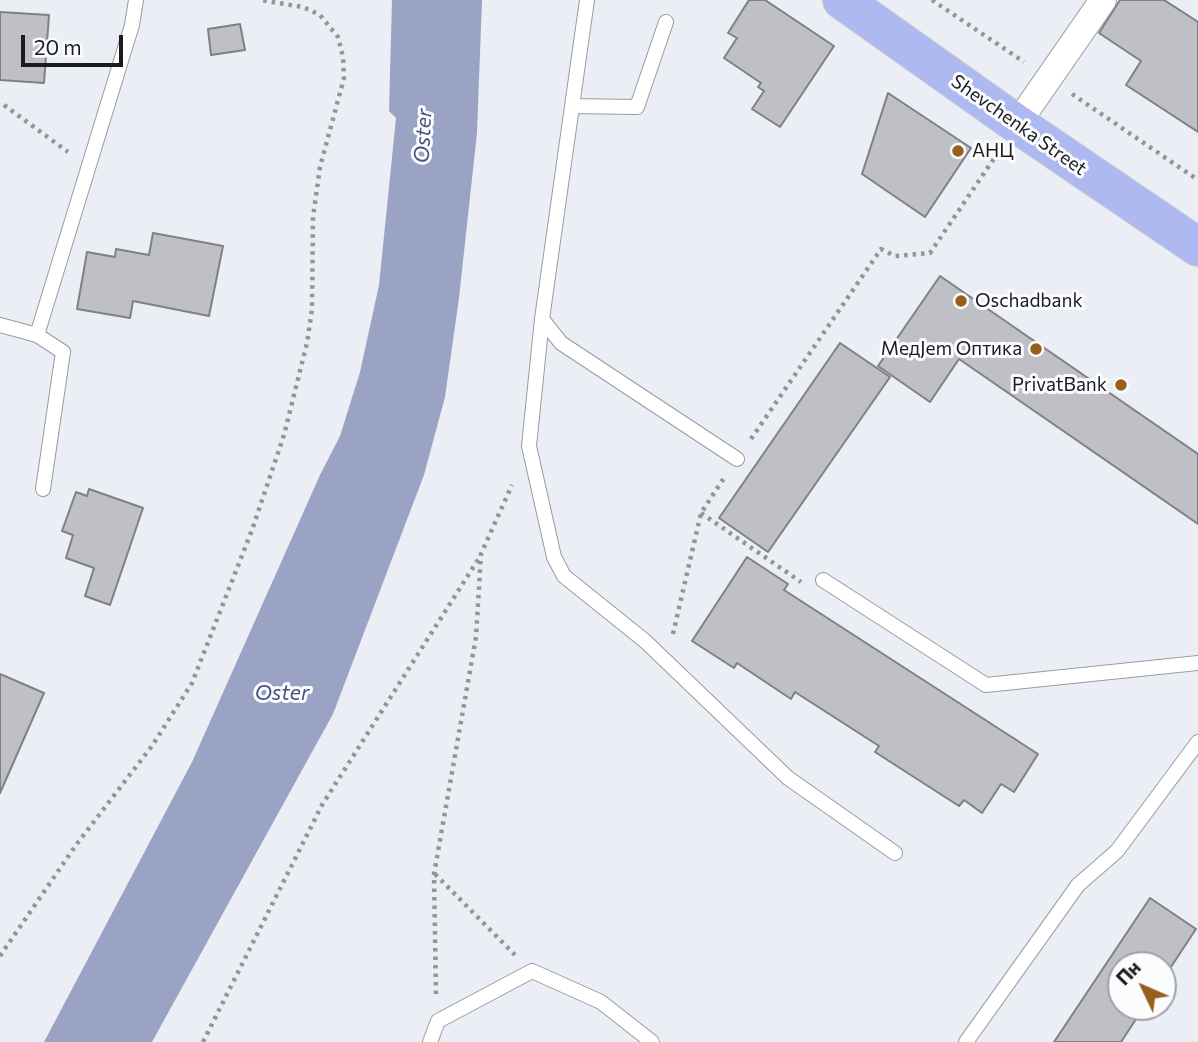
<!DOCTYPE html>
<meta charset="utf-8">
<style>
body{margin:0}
#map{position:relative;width:1198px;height:1042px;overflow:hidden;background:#eceef5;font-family:Commissioner,sans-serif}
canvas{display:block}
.north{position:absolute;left:1107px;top:951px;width:70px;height:70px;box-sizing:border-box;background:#fbfcfe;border:2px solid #a2a2a4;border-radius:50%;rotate:314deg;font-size:19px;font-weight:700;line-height:28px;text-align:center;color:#1c1c1e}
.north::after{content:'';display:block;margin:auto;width:24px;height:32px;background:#985e1c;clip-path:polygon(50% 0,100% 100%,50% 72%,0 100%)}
.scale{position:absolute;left:21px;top:35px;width:102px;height:32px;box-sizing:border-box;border:4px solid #1c1c1e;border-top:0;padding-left:9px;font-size:21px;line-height:24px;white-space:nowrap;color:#1c1c1e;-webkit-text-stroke:5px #fbfcfe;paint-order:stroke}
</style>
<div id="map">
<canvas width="1198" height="1042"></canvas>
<div class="north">Пн</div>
<div class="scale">20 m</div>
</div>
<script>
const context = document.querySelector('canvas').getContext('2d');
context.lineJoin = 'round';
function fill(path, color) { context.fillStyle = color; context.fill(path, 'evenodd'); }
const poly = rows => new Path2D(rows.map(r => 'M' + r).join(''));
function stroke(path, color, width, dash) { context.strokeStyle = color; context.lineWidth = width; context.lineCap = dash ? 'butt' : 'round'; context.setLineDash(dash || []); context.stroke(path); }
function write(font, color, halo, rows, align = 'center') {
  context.font = font + ' Commissioner,sans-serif'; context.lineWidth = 6; context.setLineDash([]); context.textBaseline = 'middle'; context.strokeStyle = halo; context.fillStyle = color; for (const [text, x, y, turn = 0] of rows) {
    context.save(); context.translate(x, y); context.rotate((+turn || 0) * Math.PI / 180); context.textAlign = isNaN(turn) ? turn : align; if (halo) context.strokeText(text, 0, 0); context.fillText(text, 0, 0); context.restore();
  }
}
const water = poly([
 [392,0,482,0,477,133,459,298,445,397,424,475,333,714,152,1042,44,1042,192,762,320,475,340,436,360,372,379,285,396,118,389,111]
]);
const building = poly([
 [749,0,765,0,834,46,780,127,752,109,764,91,758,87,761,83,724,58,737,38,728,33,749,0],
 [1120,0,1164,0,1198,22,1198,132,1126,85,1141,61,1099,33,1120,0],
 [0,12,49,15,44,83,0,80,0,12],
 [240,24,245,50,211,55,208,29,240,24],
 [888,93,971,148,925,217,862,174,888,93],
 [153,233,223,246,209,316,133,301,130,318,77,309,87,252,115,257,116,249,149,255,153,233],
 [940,276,1198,454,1198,524,959,359,930,402,878,366,940,276],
 [840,343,890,377,768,552,719,518,840,343],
 [89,489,143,508,110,605,85,596,94,568,66,558,73,535,62,531,76,492,87,496,89,489],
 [747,557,788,584,784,590,1038,754,1014,792,1001,784,982,813,964,800,959,806,875,752,879,746,795,692,791,699,737,663,734,668,692,641,747,557],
 [0,674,44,693,0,793,0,674],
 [1150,898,1196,929,1163,979,1163,965,1121,965,1121,1007,1144,1007,1121,1042,1054,1042,1150,898]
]);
const path = poly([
 [932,0,1024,62],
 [1072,94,1198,180],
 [4,105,68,152],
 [751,439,881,249,895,256,930,253,997,154],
 [701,513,801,582],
 [673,634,701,513,724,478],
 [435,874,515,955],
 [0,956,76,845,152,746,192,683,252,530,284,435,307,343,312,309,313,217,320,167,344,78,343,57,338,37,320,15,303,7,260,0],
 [436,994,434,874,476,637,481,554,512,485],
 [203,1042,322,805,481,555]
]);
const service = poly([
 [587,0,542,319,529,446,554,557,564,576,645,641,788,778,895,853],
 [572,106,637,107,666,22],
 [542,319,561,343,737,459],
 [0,325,37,335],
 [43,489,63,352,37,335,132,25,136,0],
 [823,580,986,685,1198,663],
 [430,1042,438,1021,532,971,601,1002,652,1042],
 [966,1042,1078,885,1117,851,1198,742]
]);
const minor = poly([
 [1017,124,1103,0]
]);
const primary = poly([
 [842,0,1017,124,1198,247]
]);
const markers = [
 [958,151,7,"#985e1c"],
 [961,301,7,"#985e1c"],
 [1036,349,7,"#985e1c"],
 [1121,385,7,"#985e1c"]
];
const streetNames = [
 ["Shevchenka Street",1019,125,35]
];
const poiNames = [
 ["АНЦ",972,151],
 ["Oschadbank",975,301],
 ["МедJem Оптика",1022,349,"right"],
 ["PrivatBank",1107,385,"right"]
];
const waterNames = [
 ["Oster",423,136,-87],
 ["Oster",282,693]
];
fill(water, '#9ba3c5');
fill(building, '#bec0c6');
stroke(building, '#7f8086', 2);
stroke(service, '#9a9ba1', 16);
stroke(minor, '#9a9ba1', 28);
stroke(primary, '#cdcdce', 40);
stroke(path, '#94959a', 4.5, [3.5, 5]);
stroke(service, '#fff', 14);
stroke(minor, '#fff', 26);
stroke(primary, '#aeb8f1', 38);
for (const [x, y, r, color] of markers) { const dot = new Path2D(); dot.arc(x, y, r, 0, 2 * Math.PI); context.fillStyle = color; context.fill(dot); stroke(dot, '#fbfcfe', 2.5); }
write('19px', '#1c1c1e', '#fbfcfe', streetNames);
write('19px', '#1c1c1e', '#fbfcfe', poiNames, 'left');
write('italic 21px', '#485282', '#fbfcfe', waterNames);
</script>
